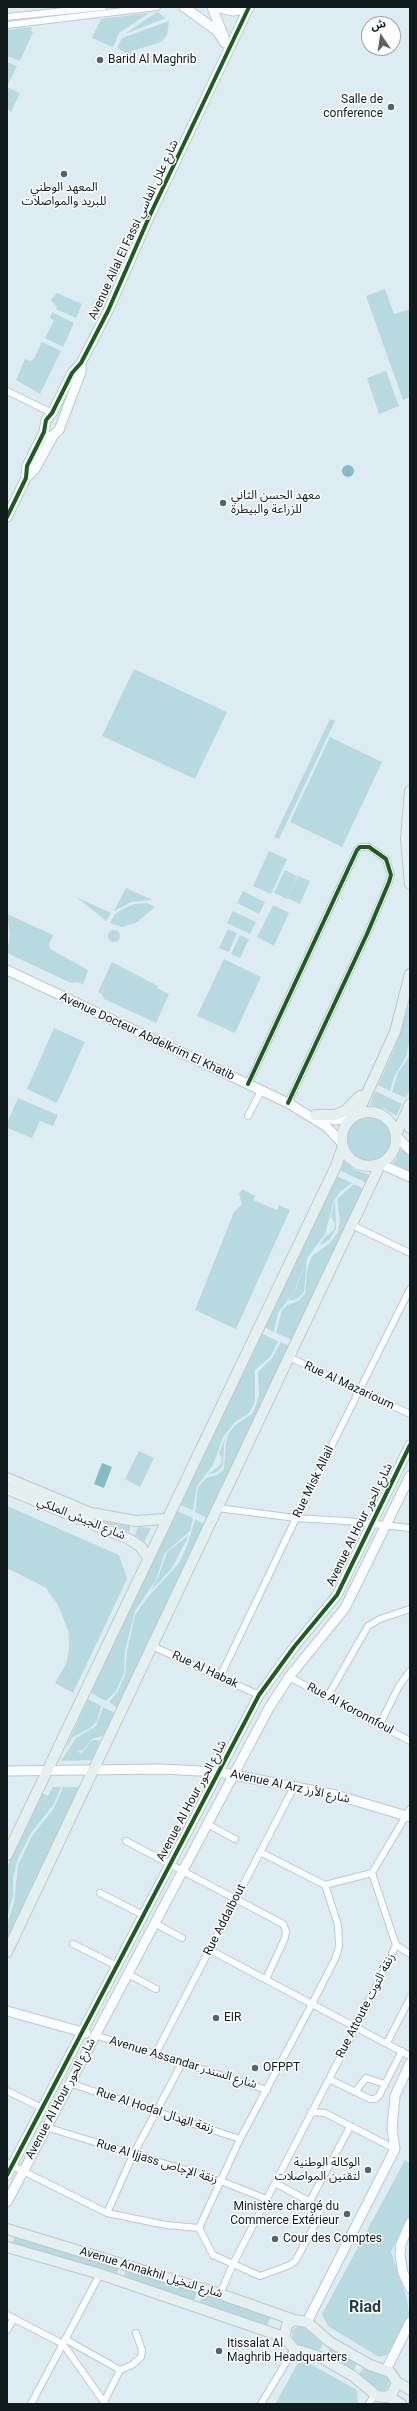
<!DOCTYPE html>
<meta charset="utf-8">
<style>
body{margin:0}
#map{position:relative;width:417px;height:2411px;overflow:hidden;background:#dcecf0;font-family:Roboto,"Noto Sans Arabic",sans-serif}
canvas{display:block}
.frame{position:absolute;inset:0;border:8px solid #101b1d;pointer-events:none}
.north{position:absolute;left:361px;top:16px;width:40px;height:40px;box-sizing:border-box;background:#fff;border:1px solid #9fa4a5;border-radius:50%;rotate:347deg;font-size:11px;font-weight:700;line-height:16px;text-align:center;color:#101b1d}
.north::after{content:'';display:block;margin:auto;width:14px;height:18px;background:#576467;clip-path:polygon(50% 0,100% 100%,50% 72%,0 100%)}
</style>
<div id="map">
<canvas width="417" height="2411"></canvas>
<div class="frame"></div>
<div class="north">ش</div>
</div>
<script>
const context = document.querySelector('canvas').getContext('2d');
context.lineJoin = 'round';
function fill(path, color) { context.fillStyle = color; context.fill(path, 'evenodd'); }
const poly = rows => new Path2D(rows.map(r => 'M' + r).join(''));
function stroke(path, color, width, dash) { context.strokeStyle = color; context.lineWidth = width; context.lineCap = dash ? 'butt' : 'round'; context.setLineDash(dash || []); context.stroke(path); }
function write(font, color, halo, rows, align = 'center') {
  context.font = font + ' Roboto,"Noto Sans Arabic",sans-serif'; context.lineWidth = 3; context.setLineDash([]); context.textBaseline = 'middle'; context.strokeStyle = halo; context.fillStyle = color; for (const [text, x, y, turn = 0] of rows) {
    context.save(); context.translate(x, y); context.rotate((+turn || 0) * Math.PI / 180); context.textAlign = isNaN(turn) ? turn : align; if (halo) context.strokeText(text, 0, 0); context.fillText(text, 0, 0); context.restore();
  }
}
const green = poly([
 [157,12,166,18,125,34],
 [149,13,119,33,113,47,92,38,101,19],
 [169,21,167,35,161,42,132,51,130,55,117,48,122,38],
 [32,27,31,31,33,32,20,61,7,56,7,30],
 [7,62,17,66,7,87,20,93,11,112,7,109],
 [385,289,394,314,410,309,410,397,403,400,366,296],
 [57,293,82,304,76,318,56,309,57,307,51,300],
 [52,312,74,323,63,347,45,338,54,321,50,318],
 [42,342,61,351,40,394,16,380,25,359,30,361,34,359],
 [386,371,399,406,379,414,367,378],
 [134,669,227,712,195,779,102,736],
 [330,719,335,721,279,839,274,837],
 [330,737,382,762,342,847,290,822],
 [269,851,287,859,271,894,253,886],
 [285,870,297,876,287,899,274,893],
 [298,876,310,881,300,904,287,898],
 [126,888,153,900,131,902,114,911],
 [243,891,265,902,259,914,237,903],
 [76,897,111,913,106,921,88,906],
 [147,903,155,907,136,923,122,927,110,923,115,914,123,909,134,904],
 [273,905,289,913,274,946,257,937],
 [233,911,256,922,250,934,227,923],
 [7,914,53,935,49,944,50,949,88,970,83,985,78,982,71,983,7,953,10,935],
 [228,929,237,933,229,952,219,948],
 '108 936a6 6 0 1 1 12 0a6 6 0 1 1-12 0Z',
 [240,935,249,939,240,958,231,954],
 [224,959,261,977,235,1033,197,1016],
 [112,962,158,986,157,988,169,994,156,1023,104,999,102,994,98,992],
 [410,1001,410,1040,406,1057,394,1077,390,1091,378,1085,395,1048],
 [54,1028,85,1042,57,1103,27,1089],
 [410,1055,410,1088,406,1098,392,1092,398,1073],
 [375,1091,402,1104,396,1116,385,1109,370,1105],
 [18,1098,58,1115,53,1126,40,1121,32,1138,7,1128,7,1123],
 '347 1140a22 22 0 1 1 44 0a22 22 0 1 1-44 0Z',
 [402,1148,410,1155,410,1173,393,1164],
 [344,1161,355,1170,370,1175,367,1183,339,1170],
 [337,1176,352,1183,340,1192,334,1200,325,1234,307,1258,304,1292,297,1299,288,1301,296,1289,307,1260,294,1292,278,1313,274,1332,264,1327],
 [354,1184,364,1189,292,1340,276,1333,282,1310,288,1305,298,1301,305,1293,307,1269,312,1256,330,1243,338,1232,340,1220,337,1199],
 [242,1189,255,1196,253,1200,277,1210,279,1205,290,1210,236,1329,195,1310,234,1212,242,1204,239,1194],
 [335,1200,336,1229,329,1240,319,1246,325,1237,334,1230,335,1224,331,1216],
 [261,1333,278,1341,271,1356,255,1370,255,1402,249,1413,235,1422,223,1437,213,1465,197,1486,193,1511,179,1504],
 [281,1342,289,1346,207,1518,195,1512,198,1487,206,1478,217,1475,224,1469,226,1443,229,1433,235,1425,252,1414,255,1408,259,1395,258,1372,272,1358],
 [227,1434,224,1444,223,1466,217,1472,208,1475,221,1464,222,1458,219,1453],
 [139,1451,154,1458,140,1487,125,1479],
 [7,1506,119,1555,127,1579,73,1693,55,1683,66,1664,69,1651,69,1633,58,1605,46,1588,7,1568],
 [175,1510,193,1518,190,1531,165,1553,156,1580,135,1611,125,1651,124,1673,116,1691,106,1701,91,1693],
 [195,1519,204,1524,117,1707,109,1702,118,1691,125,1675,127,1651,135,1615,147,1598,179,1563,187,1546],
 [105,1522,130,1526,130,1530,129,1532],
 [138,1527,151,1528,144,1542,135,1535],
 [189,1535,172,1568,151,1591,159,1575,167,1552],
 [88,1699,101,1706,97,1721,90,1728,73,1737,64,1752],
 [103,1707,115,1713,103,1736,92,1739,83,1750,77,1752,82,1753,92,1740,100,1740,92,1760,61,1761,76,1738,96,1726],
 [53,1787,61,1787,54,1804,31,1833,18,1859,13,1877,13,1897,7,1918,7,1867,42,1793,48,1796],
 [63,1787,79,1787,7,1939,7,1924,14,1902,18,1865,32,1836,54,1808],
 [405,2160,410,2163,410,2214,391,2252,407,2299,409,2315,387,2355,379,2357,328,2326,322,2314],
 [15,2236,119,2268,116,2276,12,2244],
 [126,2270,197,2292,194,2301,123,2278],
 [203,2294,271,2317,267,2325,200,2302],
 [303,2327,323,2344,319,2351,299,2346,293,2341,292,2331,297,2327],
 [330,2348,357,2364,353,2371,326,2355],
 [305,2361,357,2390,358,2404,275,2404,298,2363],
 [363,2368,384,2375,389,2380,388,2388,382,2392,368,2384,359,2375]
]);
const water = poly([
 '342 471a6 6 0 1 1 12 0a6 6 0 1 1-12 0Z',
 [102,1463,112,1467,104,1488,94,1484]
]);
const street = poly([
 [7,17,103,7],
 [7,25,157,7],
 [7,391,52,413],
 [248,1084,357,850,360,847,369,847,386,859,391,875,389,882,367,934,288,1103],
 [248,1116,261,1091],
 [352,1225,410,1253],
 [289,1357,410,1414],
 [217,1508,296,1518,346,1521,410,1528],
 [152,1646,259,1695],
 [220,1677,310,1489,410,1289],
 [289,1677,410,1741],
 [328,1696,368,1626,380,1619,410,1609],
 [380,1724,399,1686,410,1671],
 [207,1824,235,1839],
 [126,1841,283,1924,286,1931,285,1938,266,1979],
 [372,1873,410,1809],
 [325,1885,372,1873],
 [100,1893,143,1915],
 [154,1923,182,1938],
 [73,1944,117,1966],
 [396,1945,410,1954],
 [210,1950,410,2056],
 [128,1974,156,1989],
 [95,2035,267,2090],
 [387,2043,410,1998],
 [155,2055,295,1785],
 [329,2079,370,2099,375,2099,379,2096,402,2051],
 [69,2083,240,2139],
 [7,2091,42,2108],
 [355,2092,366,2078,385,2084],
 [311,2112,325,2113,395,2149],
 [46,2127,221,2181,266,2199],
 [7,2163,107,2213,166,2225,199,2228,213,2255,260,2276,290,2265,296,2260,320,2215,318,2206,275,2183],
 [310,2201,350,2127],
 [107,2213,133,2155,182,2063],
 [199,2228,240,2139,312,2004,336,1957,339,1946,338,1925,325,1885,260,1852],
 [220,2294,233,2264,356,2027,396,1945,372,1873],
 [7,2315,63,2344,104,2402],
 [7,2330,14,2318],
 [65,2339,120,2370],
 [31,2404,100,2274],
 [105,2404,104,2402,120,2370,132,2365,141,2357,142,2350,136,2333],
 [261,2404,294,2349],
 [369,2404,374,2395]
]);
const secondary = poly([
 [184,7,216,30,225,43],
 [212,7,224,37],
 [215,7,233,11,249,8],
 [44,432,46,436,51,437,59,430,81,372,81,363],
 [26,478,35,469,53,436],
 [7,517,26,478,27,466,44,432,46,420,52,413,72,373,81,363,108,311,150,215,249,7],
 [7,970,288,1103,327,1127,341,1142],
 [324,1117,335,1120,352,1117],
 [396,1136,410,1150],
 [381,1164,410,1177],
 [7,1771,161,1769,219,1772,336,1795,410,1817],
 [7,2011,86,2033],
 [7,2175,259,1695,294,1647,337,1595,410,1445],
 [7,2202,269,1708,289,1677,345,1608,410,1476],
 [410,2223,401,2244,400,2255,403,2273,410,2288],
 [307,2322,395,2149,392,2129,395,2096,410,2063],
 [386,2370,410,2322]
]);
const primary = poly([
 [410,791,406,839,410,884],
 [408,1109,410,1128],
 '342 1139a27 27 0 1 1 54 0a27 27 0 1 1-54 0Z',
 [315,1115,335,1115,345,1111,360,1096],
 [354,1116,363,1102,395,1032,410,974],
 [396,1135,410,1104],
 [7,1478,91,1513,136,1521,166,1519],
 [7,1489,129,1539,141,1547,148,1558],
 [7,1855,336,1166,342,1149],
 [7,1952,380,1165],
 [7,2229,220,2294,294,2320],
 [7,2247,100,2274,284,2337],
 [294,2320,307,2322,330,2342,370,2365,390,2372,397,2382,392,2394,385,2397,377,2396,353,2376,320,2357,294,2349,284,2337,287,2325,294,2320],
 [397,2382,410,2390],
 [389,2397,401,2404]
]);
const cycleway = poly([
 [7,517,26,478,27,466,44,432,46,420,52,413,72,373,81,363,108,311,150,215,249,7],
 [248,1084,357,850,360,847,369,847,386,859,391,875,389,882,367,934,288,1103],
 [7,2175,259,1695,294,1647,337,1595,410,1445]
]);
const markers = [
 [100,60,4,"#576467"],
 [391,107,4,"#576467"],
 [64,174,4,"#576467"],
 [223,503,4,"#576467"],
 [216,2018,4,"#576467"],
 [255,2068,4,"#576467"],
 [368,2170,4,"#576467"],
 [347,2214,4,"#576467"],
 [275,2239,4,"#576467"],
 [219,2351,4,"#576467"]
];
const poiNames = [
 ["Barid Al Maghrib",108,60],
 ["Salle de",383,100,"right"],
 ["conference",383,114,"right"],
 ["المعهد الوطني",64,188,"center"],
 ["للبريد والمواصلات",64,202,"center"],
 ["معهد الحسن الثاني",231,496],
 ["للزراعة والبيطرة",231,510],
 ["EIR",224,2018],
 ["OFPPT",263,2068],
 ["الوكالة الوطنية",360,2163,"right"],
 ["لتقنين المواصلات",360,2177,"right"],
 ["Ministère chargé du",339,2207,"right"],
 ["Commerce Extérieur",339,2221,"right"],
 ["Cour des Comptes",283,2239],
 ["Itissalat Al",227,2344],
 ["Maghrib Headquarters",227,2358]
];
const streetNames = [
 ["Avenue Allal El Fassi شارع علال الفاسي",134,230,-65],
 ["Avenue Docteur Abdelkrim El Khatib",147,1037,25],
 ["Rue Al Mazarioum",349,1386,25],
 ["Rue Misk Allail",314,1482,-64],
 ["شارع الجيش الملكي",81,1519,22],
 ["Avenue Al Hour شارع الحور",360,1525,-64],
 ["Rue Al Habak",205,1670,25],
 ["Rue Al Koronnfoul",350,1709,28],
 ["Avenue Al Arz شارع الأرز",290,1787,12],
 ["Avenue Al Hour شارع الحور",192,1801,-62],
 ["Rue Addalbout",225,1920,-63],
 ["Rue Attoute زنقة التوت",366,2006,-63],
 ["Avenue Assandar شارع السندر",183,2063,17],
 ["Avenue Al Hour شارع الحور",61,2099,-62],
 ["Rue Al Hodal زنقة الهدال",155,2111,18],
 ["Rue Al Ijjass زنقة الإجاص",157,2162,17],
 ["Avenue Annakhil شارع النخيل",151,2273,17]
];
const districtNames = [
 ["Riad",365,2308]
];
fill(green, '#b7dae1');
fill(water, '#84bcc6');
stroke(street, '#bccacd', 8);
stroke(secondary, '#bccacd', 11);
stroke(primary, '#bec6c8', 12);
stroke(street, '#fafcfd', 6);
stroke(secondary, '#fafcfd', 9);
stroke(primary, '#e4eff0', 10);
stroke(cycleway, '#1b5e20', 4);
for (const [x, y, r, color] of markers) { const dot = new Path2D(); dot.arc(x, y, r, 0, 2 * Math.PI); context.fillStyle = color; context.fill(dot); stroke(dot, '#fff', 1.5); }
write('12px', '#101b1d', '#fff', poiNames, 'left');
write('12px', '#101b1d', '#fff', streetNames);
write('bold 16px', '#243d41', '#fff', districtNames);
</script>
